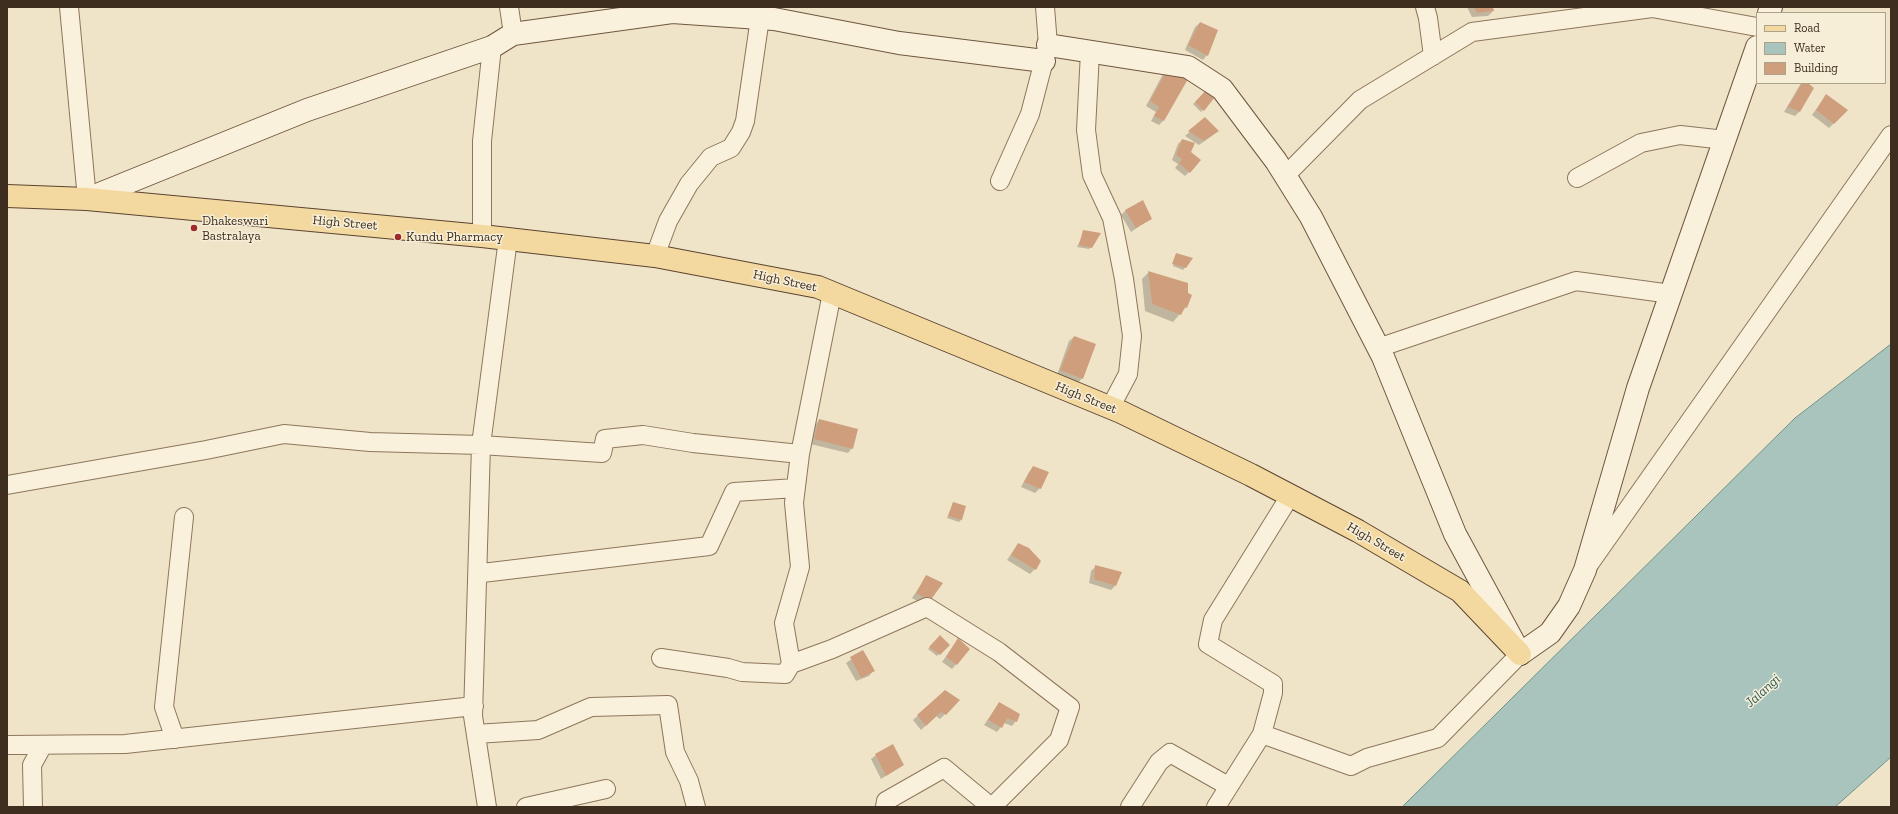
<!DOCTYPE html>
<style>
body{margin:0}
#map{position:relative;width:1898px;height:814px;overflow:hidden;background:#f0e4c8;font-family:"Zilla Slab",serif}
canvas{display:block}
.frame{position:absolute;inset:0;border:8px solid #3d2e20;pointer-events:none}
.legend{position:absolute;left:1756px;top:12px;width:130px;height:72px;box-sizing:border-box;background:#f7eed8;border:1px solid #ada18e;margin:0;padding:5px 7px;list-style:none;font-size:12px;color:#3d2e20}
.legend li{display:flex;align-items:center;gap:8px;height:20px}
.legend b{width:20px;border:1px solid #ada18e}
</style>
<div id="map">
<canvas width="1898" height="814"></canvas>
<div class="frame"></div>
<ul class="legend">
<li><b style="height:5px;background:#f3d9a0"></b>Road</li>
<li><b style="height:11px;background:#a9c4bc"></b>Water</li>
<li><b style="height:11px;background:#cf9f7d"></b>Building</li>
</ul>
</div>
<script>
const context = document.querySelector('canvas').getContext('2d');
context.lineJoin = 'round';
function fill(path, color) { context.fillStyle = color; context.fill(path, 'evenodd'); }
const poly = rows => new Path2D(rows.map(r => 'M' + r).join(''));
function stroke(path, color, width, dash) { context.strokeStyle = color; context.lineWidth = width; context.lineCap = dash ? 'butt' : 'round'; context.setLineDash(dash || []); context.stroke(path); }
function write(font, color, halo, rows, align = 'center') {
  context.font = font + ' "Zilla Slab",serif'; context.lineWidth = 3; context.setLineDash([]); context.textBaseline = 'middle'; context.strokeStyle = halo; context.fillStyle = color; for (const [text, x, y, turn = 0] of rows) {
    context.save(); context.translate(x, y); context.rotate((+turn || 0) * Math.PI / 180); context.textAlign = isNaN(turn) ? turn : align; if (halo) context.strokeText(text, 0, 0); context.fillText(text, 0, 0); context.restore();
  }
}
const water = poly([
 [1891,344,1891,757,1835,807,1402,807,1795,418,1891,344]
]);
const shadow = poly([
 [1467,7,1492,7,1493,11,1488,16,1472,17],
 [1200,23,1207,55,1203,60,1185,50,1195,27],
 [1163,74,1186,79,1163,121,1159,125,1151,121,1156,112,1146,106],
 [1801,83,1807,83,1813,88,1799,112,1795,116,1784,112],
 [1207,90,1213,97,1201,112,1193,104],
 [1826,96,1847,111,1829,128,1812,115],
 [1205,118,1213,135,1199,145,1185,136],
 [1182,140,1190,153,1189,172,1185,176,1175,168,1178,164,1172,160,1178,144],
 [1126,210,1150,219,1131,232,1121,215],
 [1084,232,1091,247,1089,249,1077,247],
 [1177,255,1191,259,1183,270,1173,266],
 [1149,272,1186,307,1173,322,1145,311,1142,279],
 [1074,337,1082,378,1078,383,1057,375,1069,341],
 [819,420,852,448,848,453,810,444,815,425],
 [1033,467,1040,488,1035,493,1021,487,1029,472],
 [953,503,961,520,959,522,947,518],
 [1018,544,1035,569,1030,574,1007,560],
 [1096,566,1115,586,1111,590,1089,583,1091,571],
 [927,576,942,584,924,605,912,598],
 [940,637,948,645,937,656,928,649],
 [958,639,969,649,952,669,942,662],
 [863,651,873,671,869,676,856,681,846,663],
 [946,691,945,714,940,719,936,716,921,730,913,720],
 [999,703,1016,721,1012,726,1004,723,997,732,984,725],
 [876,755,903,765,881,779,871,759]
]);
const building = poly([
 [1474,7,1493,7,1494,11,1477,13],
 [1200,22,1218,30,1208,56,1188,45],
 [1168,68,1188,79,1164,121,1154,116,1159,107,1150,101],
 [1802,83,1808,83,1814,88,1800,112,1788,107],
 [1207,89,1215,97,1204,111,1195,102],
 [1826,94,1848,110,1834,124,1816,110],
 [1205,117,1219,131,1204,141,1188,131],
 [1182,139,1195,143,1191,152,1201,160,1190,173,1179,163,1182,159,1176,155],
 [1143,200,1152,219,1136,228,1125,210],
 [1083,230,1101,233,1092,248,1079,245],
 [1176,253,1193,258,1186,268,1172,264],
 [1148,271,1188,283,1188,293,1192,295,1187,308,1185,307,1181,315,1152,304],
 [1074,336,1096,344,1083,379,1060,370],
 [819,419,858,429,853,449,814,439],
 [1033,466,1049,472,1041,489,1024,482],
 [953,502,966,506,962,520,948,516],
 [1018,543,1029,548,1041,561,1036,570,1011,555],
 [1095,565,1122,572,1116,586,1094,579],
 [926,575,943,583,930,601,916,593],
 [940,635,950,645,940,655,929,647],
 [958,638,970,649,957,665,946,657],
 [863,650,875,671,861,678,850,657],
 [945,690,960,700,946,715,941,712,926,726,917,715],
 [999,702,1020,714,1017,722,1007,718,1002,728,988,720],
 [893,744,904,765,886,776,875,754]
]);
const street = poly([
 [69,7,87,199],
 [509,7,513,34],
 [1425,7,1428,18,1433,56],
 [1090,52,1086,130,1092,175,1112,218,1124,279,1132,336,1128,374,1110,408],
 [1285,176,1360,100,1472,32,1652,8,1757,27],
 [1577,178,1641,143,1680,135,1725,140],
 [1000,181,1030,114,1048,45,1045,7],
 [482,236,482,141,492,47],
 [655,256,668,221,689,184,711,157,731,148,741,132,745,121,760,18],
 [1378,348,1576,281,1671,294],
 [7,485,206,450,284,434,370,442,481,445,602,453,605,439,643,435,693,443,800,454],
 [1590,563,1891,135],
 [482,573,709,546,734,492,796,488],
 [661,658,728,668,742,672,785,674,791,664,784,623,800,567,794,503,800,454,832,293],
 [791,664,832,649,927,607,999,652,1070,707,1059,740,992,807],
 [476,734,538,730,591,707,668,705,675,752,689,781,696,807],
 [1262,734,1351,766,1367,758,1438,738,1520,654],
 [175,739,164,707,184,517],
 [7,745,125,744,474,706],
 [33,807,32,765,43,745],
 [487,807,473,716,481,445,508,239],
 [526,807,606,789],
 [885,807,886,801,944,768,991,807],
 [1130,807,1159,762,1170,753,1228,786],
 [1216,807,1262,734,1273,693,1273,684,1208,644,1213,620,1290,496]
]);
const secondary = poly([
 [1769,13,1771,7],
 [1048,45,1188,67,1222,89,1276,161,1311,217,1383,357,1455,534,1520,654,1550,633,1569,606,1585,570,1638,388,1757,47],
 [87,199,307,110,492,47,513,34,672,12,774,19,899,43,1044,61]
]);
const primary = poly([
 [7,196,87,199,482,236,655,256,818,287,1121,412,1251,475,1358,531,1460,591,1520,654]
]);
const markers = [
 [194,228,4,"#9e2a2b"],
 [398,237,4,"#9e2a2b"]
];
const poiNames = [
 ["Dhakeswari",202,221],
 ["Bastralaya",202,236],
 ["Kundu Pharmacy",406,237]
];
const streetNames = [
 ["High Street",345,223,5],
 ["High Street",785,281,12],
 ["High Street",1086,398,22],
 ["High Street",1376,542,30]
];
const waterNames = [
 ["Jalangi",1763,691,-42]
];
fill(water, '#a9c4bc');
stroke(water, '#6f938a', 1);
fill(shadow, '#0003');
fill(building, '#cf9f7d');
stroke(street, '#8d765c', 20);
stroke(secondary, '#6f573f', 24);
stroke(primary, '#5b4430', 24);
stroke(street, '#faf1dc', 18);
stroke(secondary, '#faf1dc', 22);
stroke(primary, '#f3d9a0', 22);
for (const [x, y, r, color] of markers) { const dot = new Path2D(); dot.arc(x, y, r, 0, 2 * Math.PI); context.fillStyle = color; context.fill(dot); stroke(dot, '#f7eed8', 1.5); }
write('13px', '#3d2e20', '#f7eed8', poiNames, 'left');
write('13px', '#3d2e20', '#f7eed8', streetNames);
write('italic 14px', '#2f5d5a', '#f7eed8', waterNames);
</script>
